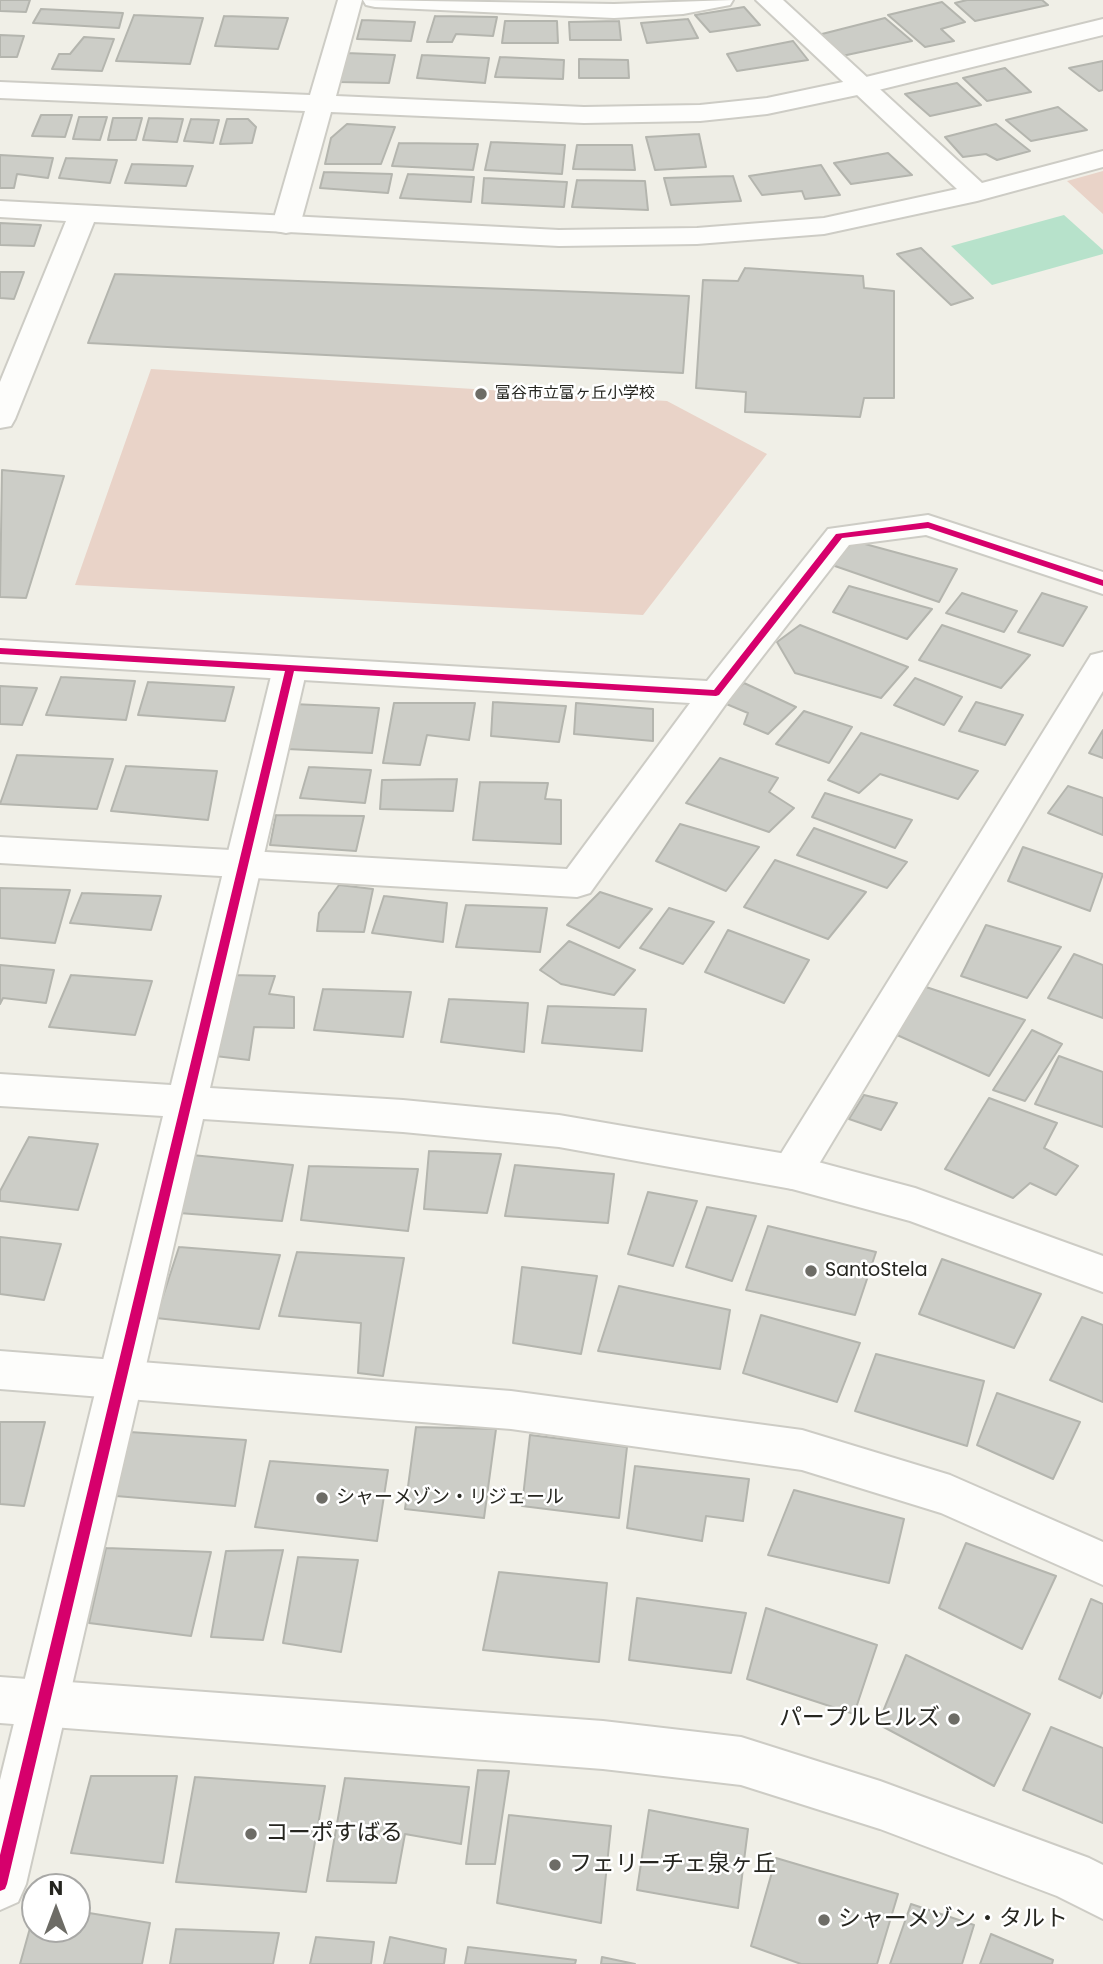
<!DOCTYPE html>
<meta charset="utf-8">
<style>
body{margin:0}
#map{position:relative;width:1103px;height:1964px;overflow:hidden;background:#f0efe7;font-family:Poppins,sans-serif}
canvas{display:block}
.north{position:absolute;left:21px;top:1873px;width:70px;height:70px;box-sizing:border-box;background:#fff;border:2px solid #a8a8a6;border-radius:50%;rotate:0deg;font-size:19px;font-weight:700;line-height:28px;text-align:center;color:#262620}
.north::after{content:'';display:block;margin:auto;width:24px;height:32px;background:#6d6c66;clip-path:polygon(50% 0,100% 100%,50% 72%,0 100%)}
</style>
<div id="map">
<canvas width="1103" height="1964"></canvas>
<div class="north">N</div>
</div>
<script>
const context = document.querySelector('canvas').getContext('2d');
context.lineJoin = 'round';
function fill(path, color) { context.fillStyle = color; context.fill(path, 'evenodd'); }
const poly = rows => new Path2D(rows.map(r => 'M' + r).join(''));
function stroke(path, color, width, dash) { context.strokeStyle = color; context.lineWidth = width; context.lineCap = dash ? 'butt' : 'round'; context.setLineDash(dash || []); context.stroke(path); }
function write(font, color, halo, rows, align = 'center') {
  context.font = font + ' Poppins,"Noto Sans JP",sans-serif'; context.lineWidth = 5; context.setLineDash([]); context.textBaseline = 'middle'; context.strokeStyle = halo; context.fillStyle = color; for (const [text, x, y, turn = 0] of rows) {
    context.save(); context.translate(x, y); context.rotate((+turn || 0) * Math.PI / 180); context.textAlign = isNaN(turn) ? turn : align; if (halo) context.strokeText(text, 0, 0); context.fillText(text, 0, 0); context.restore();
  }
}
const green = poly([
 [1103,171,1103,214,1067,181],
 [151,369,667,401,767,454,643,615,75,585]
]);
const water = poly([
 [1064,215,1103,250,1103,254,992,285,951,246]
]);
const building = poly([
 [0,0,30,0,26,12,0,11,0,0],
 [967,0,1042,0,1048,5,975,21,955,3,967,0],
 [942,2,965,22,941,29,954,41,925,47,888,15,942,2],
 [744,7,760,25,710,32,695,15,744,7],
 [41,9,123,13,119,28,33,23,41,9],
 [134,15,203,18,190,64,116,61,134,15],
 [224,16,288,18,278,49,215,46,224,16],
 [435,16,497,17,493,36,456,34,452,42,427,42,435,16],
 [885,18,912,41,842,56,818,35,885,18],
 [688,19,698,38,647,43,641,23,688,19],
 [362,20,415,22,411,41,357,39,362,20],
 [505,21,557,21,558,43,502,43,505,21],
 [619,21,621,40,570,40,569,22,619,21],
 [0,35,24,36,17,57,0,57,0,35],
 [84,37,114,39,102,71,52,69,59,54,70,54,84,37],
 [793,41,808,60,737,71,727,54,793,41],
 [346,53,395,55,389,83,338,82,346,53],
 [422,55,489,58,485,83,417,78,422,55],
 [500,57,564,60,563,79,495,77,500,57],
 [579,59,628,60,629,78,579,78,579,59],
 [1103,61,1103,90,1099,91,1069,68,1103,61],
 [1005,68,1031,92,987,101,963,78,1005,68],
 [957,83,981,105,930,116,905,94,957,83],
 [1058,107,1087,130,1031,141,1006,120,1058,107],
 [41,115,72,115,65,137,32,136,41,115],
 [79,117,107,117,100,140,73,139,79,117],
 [113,118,142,118,136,140,108,140,113,118],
 [149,118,183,119,177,142,143,140,149,118],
 [191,119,219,120,213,143,184,141,191,119],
 [227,119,248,119,256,127,252,143,220,144,227,119],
 [347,124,395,127,381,164,325,164,331,138,347,124],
 [996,124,1030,151,997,160,986,154,963,157,945,137,996,124],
 [699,134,706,167,655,170,646,137,699,134],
 [491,142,565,145,562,174,485,170,491,142],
 [399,143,478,144,473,170,392,166,399,143],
 [577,145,632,145,635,170,573,169,577,145],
 [888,153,912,175,851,184,834,163,888,153],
 [0,155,53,158,48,178,17,174,14,188,0,188,0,155],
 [66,158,117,160,110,183,59,178,66,158],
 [132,164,193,166,186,186,125,183,132,164],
 [821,165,840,195,805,199,802,191,762,195,749,176,821,165],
 [324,172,392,174,388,193,320,188,324,172],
 [408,174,474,177,471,202,400,198,408,174],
 [733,176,741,201,671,205,664,178,733,176],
 [484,178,567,182,564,207,482,203,484,178],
 [577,180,645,181,648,210,572,207,577,180],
 [0,223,41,225,34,246,0,245,0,223],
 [921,248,973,298,951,305,897,254,921,248],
 [745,268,863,276,864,288,894,291,894,398,864,398,860,417,745,412,746,392,696,388,703,280,738,281,745,268],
 [0,272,24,272,14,299,0,298,0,272],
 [115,274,689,296,683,373,88,343,115,274],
 [2,470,64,476,26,598,0,597,2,470],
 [854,541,957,569,939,602,832,565,854,541],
 [849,586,932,609,907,639,833,612,849,586],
 [962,593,1017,611,1004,632,946,613,962,593],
 [1042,593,1087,607,1063,646,1018,632,1042,593],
 [800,625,908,667,881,698,795,673,777,642,800,625],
 [942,625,1030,655,1001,688,919,660,942,625],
 [61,677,135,681,126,720,46,715,61,677],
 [915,678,962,697,944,725,894,705,915,678],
 [148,682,234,687,225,721,138,715,148,682],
 [744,683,796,707,768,734,744,724,748,713,724,703,744,683],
 [0,686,37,688,22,725,0,724,0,686],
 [493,702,566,706,559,742,491,736,493,702],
 [976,702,1023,715,1005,745,959,731,976,702],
 [394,703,475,703,469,740,427,735,420,765,383,763,394,703],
 [576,703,653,709,653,741,574,734,576,703],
 [293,704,379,708,372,753,287,749,293,704],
 [804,711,852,727,829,763,776,744,804,711],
 [1103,730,1103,758,1089,753,1103,730],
 [861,733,978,771,958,799,880,774,859,793,828,780,861,733],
 [17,755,113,759,97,809,0,804,17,755],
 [720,758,778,778,769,792,794,808,769,832,686,803,720,758],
 [126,766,217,771,208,820,111,811,126,766],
 [309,767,371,770,365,803,300,798,309,767],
 [457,779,453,811,380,809,382,780,457,779],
 [480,782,548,783,545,799,561,800,561,844,473,840,480,782],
 [1068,786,1103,798,1103,835,1048,813,1068,786],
 [825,793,912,820,895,848,812,817,825,793],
 [276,815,364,816,356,851,270,845,276,815],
 [680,824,759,847,726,891,656,861,680,824],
 [814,828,907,862,887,888,797,855,814,828],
 [1023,847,1103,874,1090,911,1008,881,1023,847],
 [775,860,866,892,828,939,744,907,775,860],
 [339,885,373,889,364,932,317,931,319,913,339,885],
 [0,888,70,890,55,943,0,938,0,888],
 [600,892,652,909,619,948,567,925,600,892],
 [82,893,161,896,151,930,70,923,82,893],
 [384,896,447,903,443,942,372,933,384,896],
 [466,905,547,908,540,952,456,947,466,905],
 [669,908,714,922,683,964,640,948,669,908],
 [986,925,1061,947,1027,998,961,976,986,925],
 [728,930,809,960,784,1003,705,972,728,930],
 [569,941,635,970,614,995,561,984,540,970,569,941],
 [1074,954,1103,965,1103,1018,1048,998,1074,954],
 [0,965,54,970,46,1003,3,998,0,1004,0,965],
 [71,975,152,981,135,1035,49,1027,71,975],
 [232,975,275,976,269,994,294,997,294,1028,254,1027,249,1060,215,1056,232,975],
 [923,986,1025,1020,989,1076,897,1035,923,986],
 [323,989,411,992,403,1037,314,1030,323,989],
 [449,999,528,1003,524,1052,441,1042,449,999],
 [548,1006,646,1009,642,1051,542,1043,548,1006],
 [1032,1030,1062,1044,1025,1101,993,1090,1032,1030],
 [1059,1056,1103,1072,1103,1127,1035,1104,1059,1056],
 [864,1095,897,1103,881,1130,849,1119,864,1095],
 [989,1098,1057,1123,1044,1148,1078,1166,1056,1195,1030,1183,1013,1198,945,1169,989,1098],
 [29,1137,98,1144,78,1210,0,1201,0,1191,29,1137],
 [429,1151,501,1154,487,1213,424,1209,429,1151],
 [192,1155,293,1165,282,1221,179,1213,192,1155],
 [515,1165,614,1174,608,1223,505,1216,515,1165],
 [309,1166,418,1169,408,1231,301,1220,309,1166],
 [648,1192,697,1201,673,1266,628,1254,648,1192],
 [707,1207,756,1216,732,1281,686,1267,707,1207],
 [768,1226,876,1252,855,1315,746,1290,768,1226],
 [0,1237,61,1244,44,1300,0,1294,0,1237],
 [179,1247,280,1255,259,1329,156,1318,179,1247],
 [297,1252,404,1258,383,1376,358,1373,361,1323,279,1316,297,1252],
 [942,1259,1041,1294,1014,1348,919,1314,942,1259],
 [522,1267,597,1276,581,1354,513,1343,522,1267],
 [619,1286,730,1310,720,1369,598,1351,619,1286],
 [761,1315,860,1343,837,1402,743,1373,761,1315],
 [1082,1317,1103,1325,1103,1402,1050,1380,1082,1317],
 [876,1354,984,1381,967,1446,855,1411,876,1354],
 [997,1393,1080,1422,1053,1479,977,1445,997,1393],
 [0,1422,45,1422,24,1506,0,1504,0,1422],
 [416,1427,496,1429,484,1518,405,1509,416,1427],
 [130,1432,246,1440,235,1506,116,1496,130,1432],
 [530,1435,627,1447,619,1518,522,1506,530,1435],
 [270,1461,388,1470,377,1541,255,1527,270,1461],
 [635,1466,749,1479,743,1521,706,1516,702,1541,627,1528,635,1466],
 [794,1490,904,1519,889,1583,768,1555,794,1490],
 [966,1543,1056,1576,1022,1649,939,1608,966,1543],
 [106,1548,211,1552,191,1636,89,1623,106,1548],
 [283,1550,263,1640,211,1637,226,1551,283,1550],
 [298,1557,358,1560,341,1652,283,1643,298,1557],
 [499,1572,607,1583,599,1662,483,1650,499,1572],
 [637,1598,746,1613,731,1673,629,1660,637,1598],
 [1091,1599,1103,1604,1103,1691,1100,1698,1059,1679,1091,1599],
 [766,1608,877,1645,854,1714,747,1679,766,1608],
 [906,1655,1030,1714,994,1786,878,1724,906,1655],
 [1051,1727,1103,1748,1103,1823,1023,1790,1051,1727],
 [478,1770,509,1771,495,1864,466,1864,478,1770],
 [91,1776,177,1776,163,1863,71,1853,91,1776],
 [195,1777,325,1786,306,1892,176,1882,195,1777],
 [345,1778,469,1787,461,1844,405,1834,396,1883,327,1881,345,1778],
 [649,1810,748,1829,738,1908,637,1890,649,1810],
 [509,1815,611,1826,601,1923,497,1903,509,1815],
 [776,1858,898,1894,877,1964,801,1964,751,1946,776,1858],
 [911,1904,974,1925,962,1964,890,1964,911,1904],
 [35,1910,35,1929,77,1929,77,1911,150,1923,142,1964,20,1964,35,1910],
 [176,1929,279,1933,273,1964,170,1964,176,1929],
 [991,1934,1053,1960,1052,1964,980,1964,991,1934],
 [316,1937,374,1942,371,1964,310,1964,316,1937],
 [390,1937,446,1949,444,1964,384,1964,390,1937],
 [468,1947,576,1960,575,1964,465,1964,468,1947],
 [602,1957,635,1964,601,1964,602,1957]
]);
const minor = poly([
 [363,0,614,4,733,0,730,5,683,14,614,18,375,7,366,5,363,0],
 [756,0,783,0,982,183,1103,151,1103,167,977,201,824,234,697,244,559,246,94,222,15,419,11,426,0,428,0,382,66,221,0,217,0,201,559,230,697,228,824,218,957,189,756,0],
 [928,515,1103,572,1103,594,926,535,849,545,728,701,590,893,577,897,0,863,0,837,567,869,690,703,0,662,0,640,707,681,828,529,928,515],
 [1103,652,1103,691,807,1184,792,1189,777,1184,771,1172,777,1160,1091,655,1103,652],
 [0,1351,511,1391,802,1430,950,1475,1103,1542,1103,1585,941,1513,802,1470,511,1429,0,1389,0,1351],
 [0,1677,603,1721,741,1737,880,1781,1089,1858,1103,1865,1103,1919,1057,1896,880,1829,741,1785,603,1769,0,1723,0,1677]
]);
const tertiary = poly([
 [338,0,362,0,336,96,584,107,700,105,767,98,862,78,1103,19,1103,35,862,94,767,114,700,121,584,123,331,112,300,225,296,231,286,233,276,231,272,225,305,111,0,98,0,82,310,95,338,0],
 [290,657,302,660,307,668,210,1088,403,1100,559,1115,792,1155,915,1188,1103,1256,1103,1292,910,1221,792,1189,559,1147,403,1132,203,1119,26,1884,18,1902,0,1910,0,1780,163,1116,0,1106,0,1074,171,1085,273,668,278,660,290,657]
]);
const cycleway = poly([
 [928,522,1103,580,1103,586,928,528,842,538,719,695,716,696,294,671,7,1884,5,1889,0,1891,0,1855,285,671,0,654,0,648,714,690,836,534,928,522]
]);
const markers = [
 [481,394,7,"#6d6c66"],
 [811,1271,7,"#6d6c66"],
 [322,1498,7,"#6d6c66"],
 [954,1719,7,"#6d6c66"],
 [251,1834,7,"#6d6c66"],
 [555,1865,7,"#6d6c66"],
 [824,1920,7,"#6d6c66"]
];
const farPoinames = [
 ["富谷市立富ヶ丘小学校",495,394]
];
const poiNames = [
 ["SantoStela",825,1271],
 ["シャーメゾン・リジェール",336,1498]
];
const nearPoinames = [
 ["パープルヒルズ",940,1719,"right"],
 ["コーポすばる",265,1834],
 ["フェリーチェ泉ヶ丘",569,1865],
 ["シャーメゾン・タルト",838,1920]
];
fill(green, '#e9d3c8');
fill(water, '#b7e2cb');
fill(building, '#cccdc7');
stroke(building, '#b4b5ae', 2);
stroke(minor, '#cdccc5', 4);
stroke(tertiary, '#cdccc5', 4);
fill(minor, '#fdfdfb');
fill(tertiary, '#fdfdfb');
fill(cycleway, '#d6006c');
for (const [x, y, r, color] of markers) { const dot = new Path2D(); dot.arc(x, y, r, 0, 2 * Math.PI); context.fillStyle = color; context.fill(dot); stroke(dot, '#fff', 2.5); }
write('16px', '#262620', '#fff', farPoinames, 'left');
write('19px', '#262620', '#fff', poiNames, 'left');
write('23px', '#262620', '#fff', nearPoinames, 'left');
</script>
